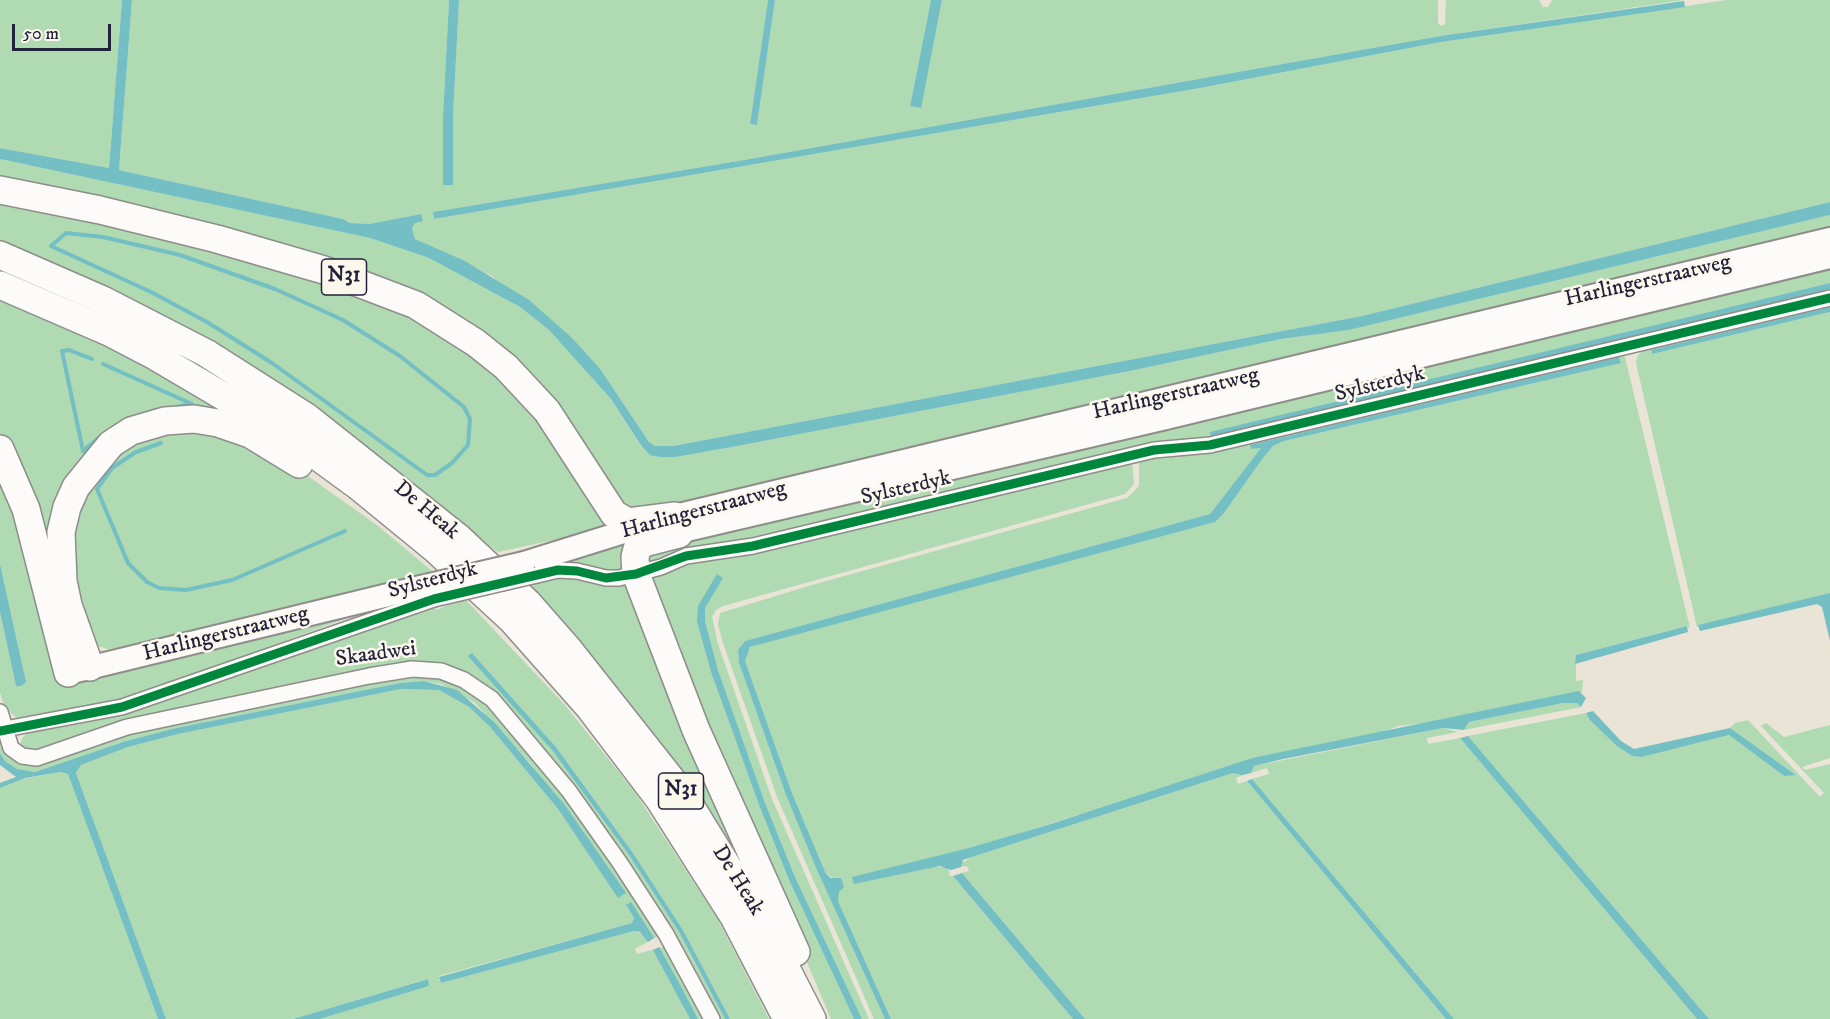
<!DOCTYPE html>
<style>
body{margin:0}
#map{position:relative;width:1830px;height:1019px;overflow:hidden;background:#e9e4d6;font-family:"IM FELL DW Pica",serif}
canvas{display:block}
.scale{position:absolute;left:12px;top:24px;width:99px;height:27px;box-sizing:border-box;border:3px solid #22223b;border-top:0;padding-left:8px;font-size:18px;line-height:21px;white-space:nowrap;color:#22223b;-webkit-text-stroke:4px #fbf7ec;paint-order:stroke}
</style>
<div id="map">
<canvas width="1830" height="1019"></canvas>
<div class="scale">50 m</div>
</div>
<script>
const context = document.querySelector('canvas').getContext('2d');
context.lineJoin = 'round';
function fill(path, color) { context.fillStyle = color; context.fill(path, 'evenodd'); }
const poly = rows => new Path2D(rows.map(r => 'M' + r).join(''));
function stroke(path, color, width, dash) { context.strokeStyle = color; context.lineWidth = width; context.lineCap = dash ? 'butt' : 'round'; context.setLineDash(dash || []); context.stroke(path); }
function write(font, color, halo, rows, align = 'center') {
  context.font = font + ' "IM FELL DW Pica",serif'; context.lineWidth = 5; context.setLineDash([]); context.textBaseline = 'middle'; context.strokeStyle = halo; context.fillStyle = color; for (const [text, x, y, turn = 0] of rows) {
    context.save(); context.translate(x, y); context.rotate((+turn || 0) * Math.PI / 180); context.textAlign = isNaN(turn) ? turn : align; if (halo) context.strokeText(text, 0, 0); context.fillText(text, 0, 0); context.restore();
  }
}
const green = poly([
 [0,0,122,0,109,168,0,148],
 [132,0,449,0,443,116,443,185,453,184,453,116,459,0,768,0,750,124,757,125,775,0,931,0,910,105,920,108,942,0,1438,0,1438,23,1441,26,1445,24,1446,0,1539,0,1543,7,1548,7,1552,0,1684,0,1440,36,744,160,433,212,434,219,1200,88,1441,42,1727,0,1830,0,1830,202,1362,316,673,446,655,446,649,442,601,370,492,276,415,239,412,228,421,214,369,224,350,223,343,219,119,170],
 [0,159,370,238,429,258,520,307,549,330,611,399,640,445,660,457,676,457,732,447,1130,371,1281,339,1349,330,1830,215,1830,231,643,514,629,514,446,319,0,186],
 [0,195,371,291,504,370,612,523,607,527,586,533,498,552,433,503,0,244],
 [1830,265,1830,283,1210,433,1212,437,1830,289,1830,295,1321,416,644,565,654,549],
 [0,295,94,335,245,420,213,418,104,446,57,559,0,441],
 [1830,301,1830,307,1651,350,1652,354,1830,312,1830,593,1697,627,1636,363,1637,358,1643,348],
 [1624,353,1690,628,1686,626,1576,655,1576,681,1583,680,1582,692,1427,723,1399,726,1370,736,1252,758,1127,800,854,884,933,867,948,867,950,876,953,876,1073,1019,891,1019,843,912,838,901,836,879,826,874,792,793,745,661,747,649,766,641,1214,522,1224,513,1263,458,1273,446,1284,441,1620,363,1619,357,1250,445,1251,449,1262,447,1210,514,745,641,738,650,739,663,786,795,816,868,885,1019,874,1019,777,797,723,643,718,625,720,613,812,585,1127,498,1139,486,1139,460],
 [201,426,291,464,378,526,432,571,131,647,107,649,94,645,69,588,75,505,128,442],
 [0,462,63,685,385,604,138,695,111,704,18,719,5,708,0,693,0,612,16,686,26,682,0,564],
 [1132,462,1134,484,1125,494,723,606,716,610,712,617,718,644,772,799,869,1019,862,1019,795,877,765,803,718,670,705,621,705,608,717,574,697,622,711,672,759,805,789,880,854,1019,831,1019,644,577,687,560],
 [633,541,628,566,619,569,606,570,561,562],
 [545,577,633,579,772,907,529,581],
 [463,597,564,704,634,791,717,918,769,1019,730,1019,683,930,633,853,556,747,472,653,552,750,629,855,679,932,725,1019,719,1019,679,942,663,919,493,692,410,663,153,714,32,753,20,745,23,737,31,730,433,605,437,610],
 [420,676,444,679,464,687,487,704,534,756,620,870,660,935,635,949,637,954,666,946,706,1019,698,1019,684,992,678,995,690,1019,320,1019,429,986,427,979,293,1019,166,1019,76,773,81,765,128,747,178,734,401,689,439,690,469,707,490,727,558,809,618,897,625,894,531,764,474,702,441,684,424,681,400,683,176,728,126,741,35,772,17,769,5,761,0,753,0,742,12,759,32,765,99,741,294,697],
 [626,906,654,938,634,931,440,983,439,976,632,923,634,918],
 [1563,703,1577,703,1581,707,1464,730,1469,722],
 [1586,713,1617,746,1632,756,1642,757,1729,735,1784,776,1795,774,1730,728,1735,723,1748,720,1820,797,1824,793,1761,726,1766,723,1784,737,1830,725,1830,758,1802,767,1805,770,1830,764,1830,1019,1709,1019,1468,736],
 [1443,728,1458,732,1427,738,1428,744,1460,738,1697,1019,1454,1019,1252,779,1269,774,1267,768,1251,773,1254,766],
 [60,772,68,774,71,782,158,1019,0,1019,0,788,22,779],
 [1233,773,1241,773,1243,775,1236,778,1238,784,1247,781,1446,1019,1085,1019,962,873,969,871,967,866,961,867,960,864,972,857]
]);
const water = poly([
 [122,0,132,0,119,170,343,219,350,223,369,224,421,214,423,221,415,223,412,228,415,239,465,261,529,300,572,338,601,370,649,442,655,446,673,446,1362,316,1830,202,1830,215,1349,330,1281,339,1130,371,732,447,676,457,660,457,650,455,640,444,611,399,549,330,520,307,429,258,370,238,0,159,0,148,109,168],
 [449,0,459,0,453,116,453,185,443,185,443,116],
 [768,0,775,0,757,125,750,124],
 [931,0,942,0,921,108,910,106],
 [1684,1,1685,7,1441,42,1200,88,434,219,433,212,744,160,1440,36],
 [1830,283,1830,289,1211,437,1210,432],
 [1830,307,1830,312,1652,354,1651,350],
 [1619,357,1621,363,1284,441,1273,446,1263,458,1224,513,1215,522,750,647,745,661,792,793,826,874,831,878,841,878,844,887,839,892,838,901,891,1019,885,1019,816,868,786,795,739,663,738,650,745,641,1210,514,1261,448,1251,449,1250,445],
 [0,564,26,682,21,686,16,686,0,612],
 [717,574,723,578,705,608,705,621,718,670,765,803,795,877,862,1019,854,1019,789,880,759,805,711,672,697,622,698,606],
 [1830,593,1830,641,1822,607,1817,604,1700,631,1698,625],
 [1687,626,1688,632,1575,664,1576,655],
 [472,653,556,747,633,853,683,930,730,1019,725,1019,679,932,629,855,552,750,468,656],
 [424,681,457,690,495,723,564,804,626,893,618,898,558,809,490,727,469,707,439,690,401,689,178,734,128,747,81,765,76,773,166,1019,158,1019,68,774,60,772,25,778,0,788,0,783,16,777,0,765,0,753,5,761,17,769,35,772,126,741,176,728,400,683],
 [1579,691,1586,698,1581,707,1577,703,1563,703,1469,722,1464,730,1443,728,1283,759,1254,766,1251,773,1243,775,1233,773,972,857,963,860,961,867,951,870,940,866,854,884,853,881,852,877,969,848,1054,823,1252,758],
 [1593,711,1621,741,1634,749,1730,728,1796,775,1784,776,1729,735,1642,757,1632,756,1617,746,1590,720,1586,713],
 [1468,736,1709,1019,1697,1019,1460,738],
 [1252,779,1454,1019,1446,1019,1247,781],
 [962,873,1085,1019,1073,1019,953,876],
 [631,902,654,938,648,942,640,932,634,931,441,983,439,977,632,923,634,918,626,905],
 [659,947,684,992,698,1019,690,1019,653,950],
 [428,979,429,986,320,1019,293,1019]
]);
const stream = poly([
 [66,233,103,237,180,255,275,289,343,320,400,356,464,407,470,419,468,445,452,463,435,475,427,475,272,363,207,322,151,292,51,246,66,233],
 [103,364,192,404,176,407],
 [130,418,160,409],
 [161,443,136,452,112,468,97,489,128,563,147,582,159,588,186,590,232,580,345,531],
 [83,451,103,434],
 [83,451,62,351,69,350,92,359]
]);
const street = poly([
 [537,575,558,570,577,571,606,578,619,578,661,567,686,556,753,546,1154,450,1210,445,1830,298],
 [0,712,11,748,22,756,37,758,127,727,369,676,412,669,441,671,464,680,492,699,569,791,620,863,666,934,712,1019],
 [5,729,122,707,434,599]
]);
const primary = poly([
 [661,536,1166,418,1830,257],
 [524,563,675,516,1830,239],
 [72,672,421,587]
]);
const highway = poly([
 [0,190,100,210,217,239,324,270,416,305,476,343,506,367,547,411,614,514,628,522,675,516],
 [0,255,103,300,206,353,308,418,459,538,527,602,570,651,683,794,766,929,812,1019],
 [0,285,109,332,155,356,284,432,358,486,435,549,512,620,589,707,659,799,734,917,787,1019],
 [0,449,26,509,68,673],
 [679,534,644,543,637,549,635,557,636,574,696,730,796,952],
 [90,667,68,605,63,581,61,532,67,507,76,487,111,444,131,431,165,421,194,419,218,423,250,434,299,464]
]);
const streetBridge = poly([
 [434,599,537,575]
]);
const primaryBridge = poly([
 [421,587,524,563]
]);
const cycleway = poly([
 [0,731,122,707,434,599,558,570,577,571,606,578,636,574,686,556,753,546,1154,450,1210,445,1830,298]
]);
const shields = [
 [344,277,45],
 [681,791,45]
];
const shieldNames = [
 ["N31",344,277],
 ["N31",681,791]
];
const streetNames = [
 ["Harlingerstraatweg",1648,282,-13],
 ["Sylsterdyk",1380,385,-14],
 ["Harlingerstraatweg",1176,395,-13],
 ["Sylsterdyk",906,489,-13],
 ["De Heak",426,511,40],
 ["Harlingerstraatweg",704,511,-15],
 ["Sylsterdyk",433,581,-15],
 ["Harlingerstraatweg",226,635,-14],
 ["Skaadwei",376,655,-8],
 ["De Heak",737,881,58]
];
fill(green, '#afdab2');
fill(water, '#73bfc3');
stroke(stream, '#73bfc3', 4);
stroke(street, '#8f8d8a', 18);
stroke(primary, '#8f8d8a', 26);
stroke(highway, '#8f8d8a', 30);
stroke(street, '#fcfbf9', 15);
stroke(primary, '#fcfbf9', 22);
stroke(highway, '#fcfbf9', 27);
stroke(streetBridge, '#8f8d8a', 18, []);
stroke(primaryBridge, '#8f8d8a', 26, []);
stroke(streetBridge, '#fcfbf9', 15);
stroke(primaryBridge, '#fcfbf9', 22);
stroke(cycleway, '#00873e', 9);
for (const [x, y, w] of shields) { const box = new Path2D(); box.roundRect(x - w / 2, y - 18, w, 36, 4.5); context.fillStyle = '#fbf7ec'; context.fill(box); stroke(box, '#22223b', 1.5); }
write('bold 21px', '#22223b', null, shieldNames);
write('22px', '#22223b', '#fbf7ec', streetNames);
</script>
